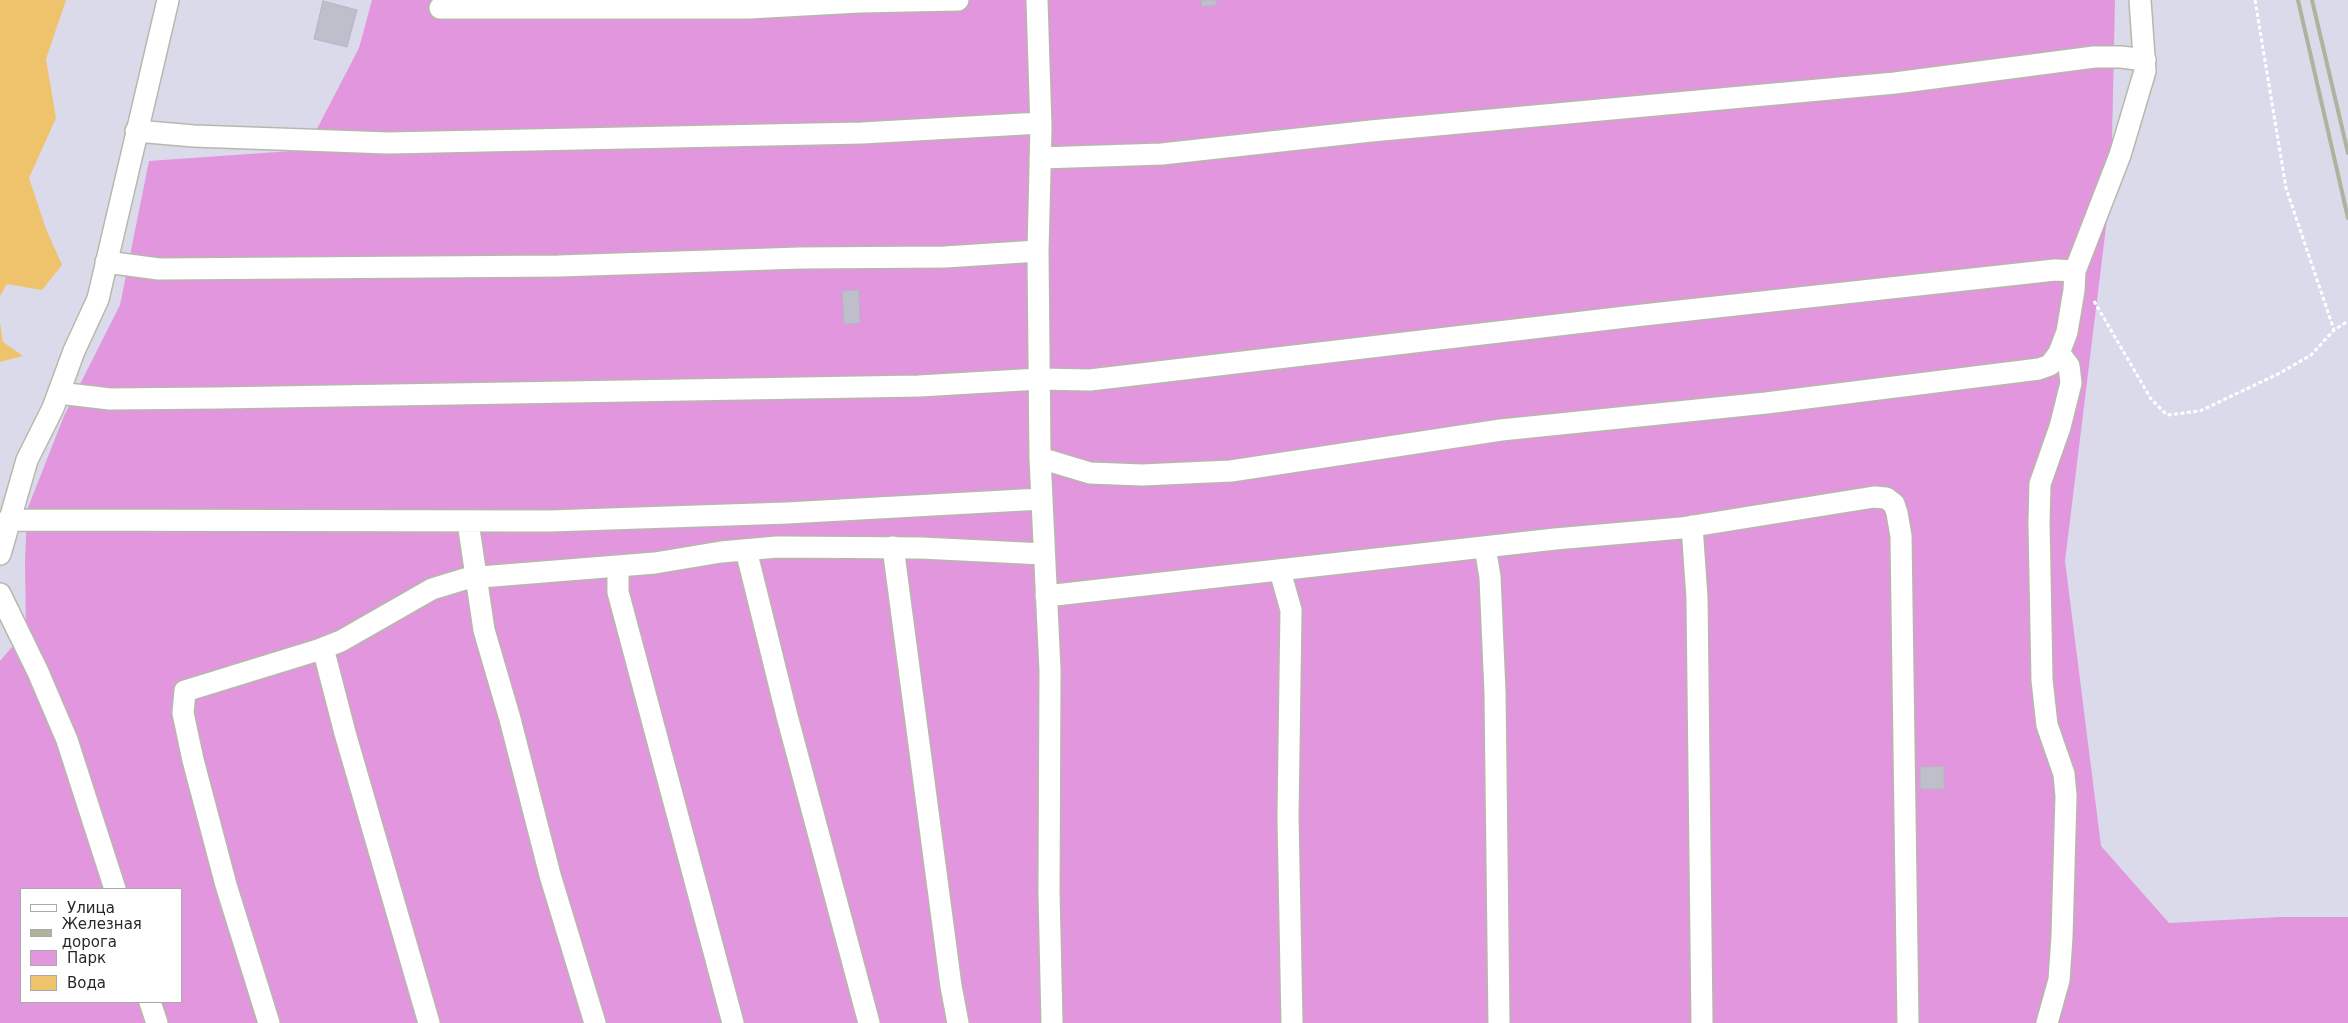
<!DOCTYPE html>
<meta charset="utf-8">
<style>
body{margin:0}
#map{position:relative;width:2348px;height:1023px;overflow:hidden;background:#dadaeb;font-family:"DejaVu Sans",sans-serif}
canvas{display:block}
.legend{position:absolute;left:20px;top:888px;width:162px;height:115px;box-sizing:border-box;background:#fff;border:1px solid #a9a9a9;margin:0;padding:6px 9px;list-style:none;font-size:15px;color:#282828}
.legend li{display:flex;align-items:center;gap:10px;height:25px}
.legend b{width:25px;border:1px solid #a9a9a9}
</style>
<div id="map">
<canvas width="2348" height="1023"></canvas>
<ul class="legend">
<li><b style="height:6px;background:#fff"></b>Улица</li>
<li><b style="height:6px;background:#adb39d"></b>Железная дорога</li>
<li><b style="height:14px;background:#e296dd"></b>Парк</li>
<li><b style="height:14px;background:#eec36c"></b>Вода</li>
</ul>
</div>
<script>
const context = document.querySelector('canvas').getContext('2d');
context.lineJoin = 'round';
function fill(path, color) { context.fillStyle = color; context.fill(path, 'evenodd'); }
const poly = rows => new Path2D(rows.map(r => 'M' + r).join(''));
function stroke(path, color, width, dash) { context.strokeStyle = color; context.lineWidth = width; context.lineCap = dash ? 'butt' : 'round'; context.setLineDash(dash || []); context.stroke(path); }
const green = poly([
 [372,0,2115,0,2111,186,2065,561,2101,846,2169,923,2280,917,2348,917,2348,1023,0,1023,0,661,26,631,25,563,27,510,64,416,120,305,149,161,306,150,359,48],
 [21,889,181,889,181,1002,21,1002]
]);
const water = poly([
 [0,0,66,0,46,59,56,118,29,178,46,229,62,265,42,290,7,284,0,296],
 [0,322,3,342,23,356,0,362]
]);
const building = poly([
 [1201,0,1216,0,1217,5,1202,7,1201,0],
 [323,1,357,10,347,47,314,39,323,1],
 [859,290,860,323,844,324,842,291,859,290],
 [1944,766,1944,789,1920,789,1920,767,1944,766]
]);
const path = poly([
 [2255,0,2286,188,2334,330],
 [2094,301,2151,399,2167,415,2200,411,2280,373,2311,355,2334,330,2348,321]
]);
const minor = poly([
 [1037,0,1041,128,1038,251,1040,458,1050,670,1049,893,1052,1023],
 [440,8,749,8,858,2,958,0],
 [136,131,194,136,388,143,862,133,1041,123],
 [1040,158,1162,154,1371,131,1895,83,2094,57,2121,57,2145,60],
 [106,262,159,269,559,266,800,258,945,257,1038,251],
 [59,393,110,399,218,398,919,386,1039,379,1090,380,1643,315,2055,270,2075,271],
 [1040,458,1090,473,1142,475,1231,471,1501,430,1766,403,2039,369,2050,365,2059,353,2067,332,2074,290,2075,271,2120,155,2145,71,2140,0],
 [8,520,550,521,787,513,1041,499],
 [468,522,484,630,510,719,550,875,595,1023],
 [1692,526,1697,598,1702,1023],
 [893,547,951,986,958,1023],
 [1485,547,1490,577,1495,692,1499,1023],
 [746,550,787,716,869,1023],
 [0,554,27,460,53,408,74,351,98,299,168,0],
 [618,566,618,592,733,1023],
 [1280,571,1291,610,1288,817,1292,1023],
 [0,594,38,672,67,740,115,889],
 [1046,596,1555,539,1681,528,1874,497,1886,498,1894,504,1897,513,1901,536,1908,1023],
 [323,648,345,733,429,1023],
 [150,1002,157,1023],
 [269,1023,226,885,193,760,183,713,185,691,318,650,341,641,432,589,468,578,655,563,721,552,777,547,921,548,1044,554],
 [2047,1023,2059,980,2062,937,2066,796,2064,774,2047,725,2042,680,2039,522,2040,484,2060,427,2071,383,2069,366,2059,353]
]);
const rail = poly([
 [2298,0,2348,218],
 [2312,0,2348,153]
]);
fill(green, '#e296dd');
fill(water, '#eec36c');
fill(building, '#bfbfcc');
stroke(building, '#b5b4c6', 1);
stroke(minor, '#b6b9aa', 24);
stroke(path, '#fff', 3, [4, 2.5]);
stroke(minor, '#fff', 21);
stroke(rail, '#adb39d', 4);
</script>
